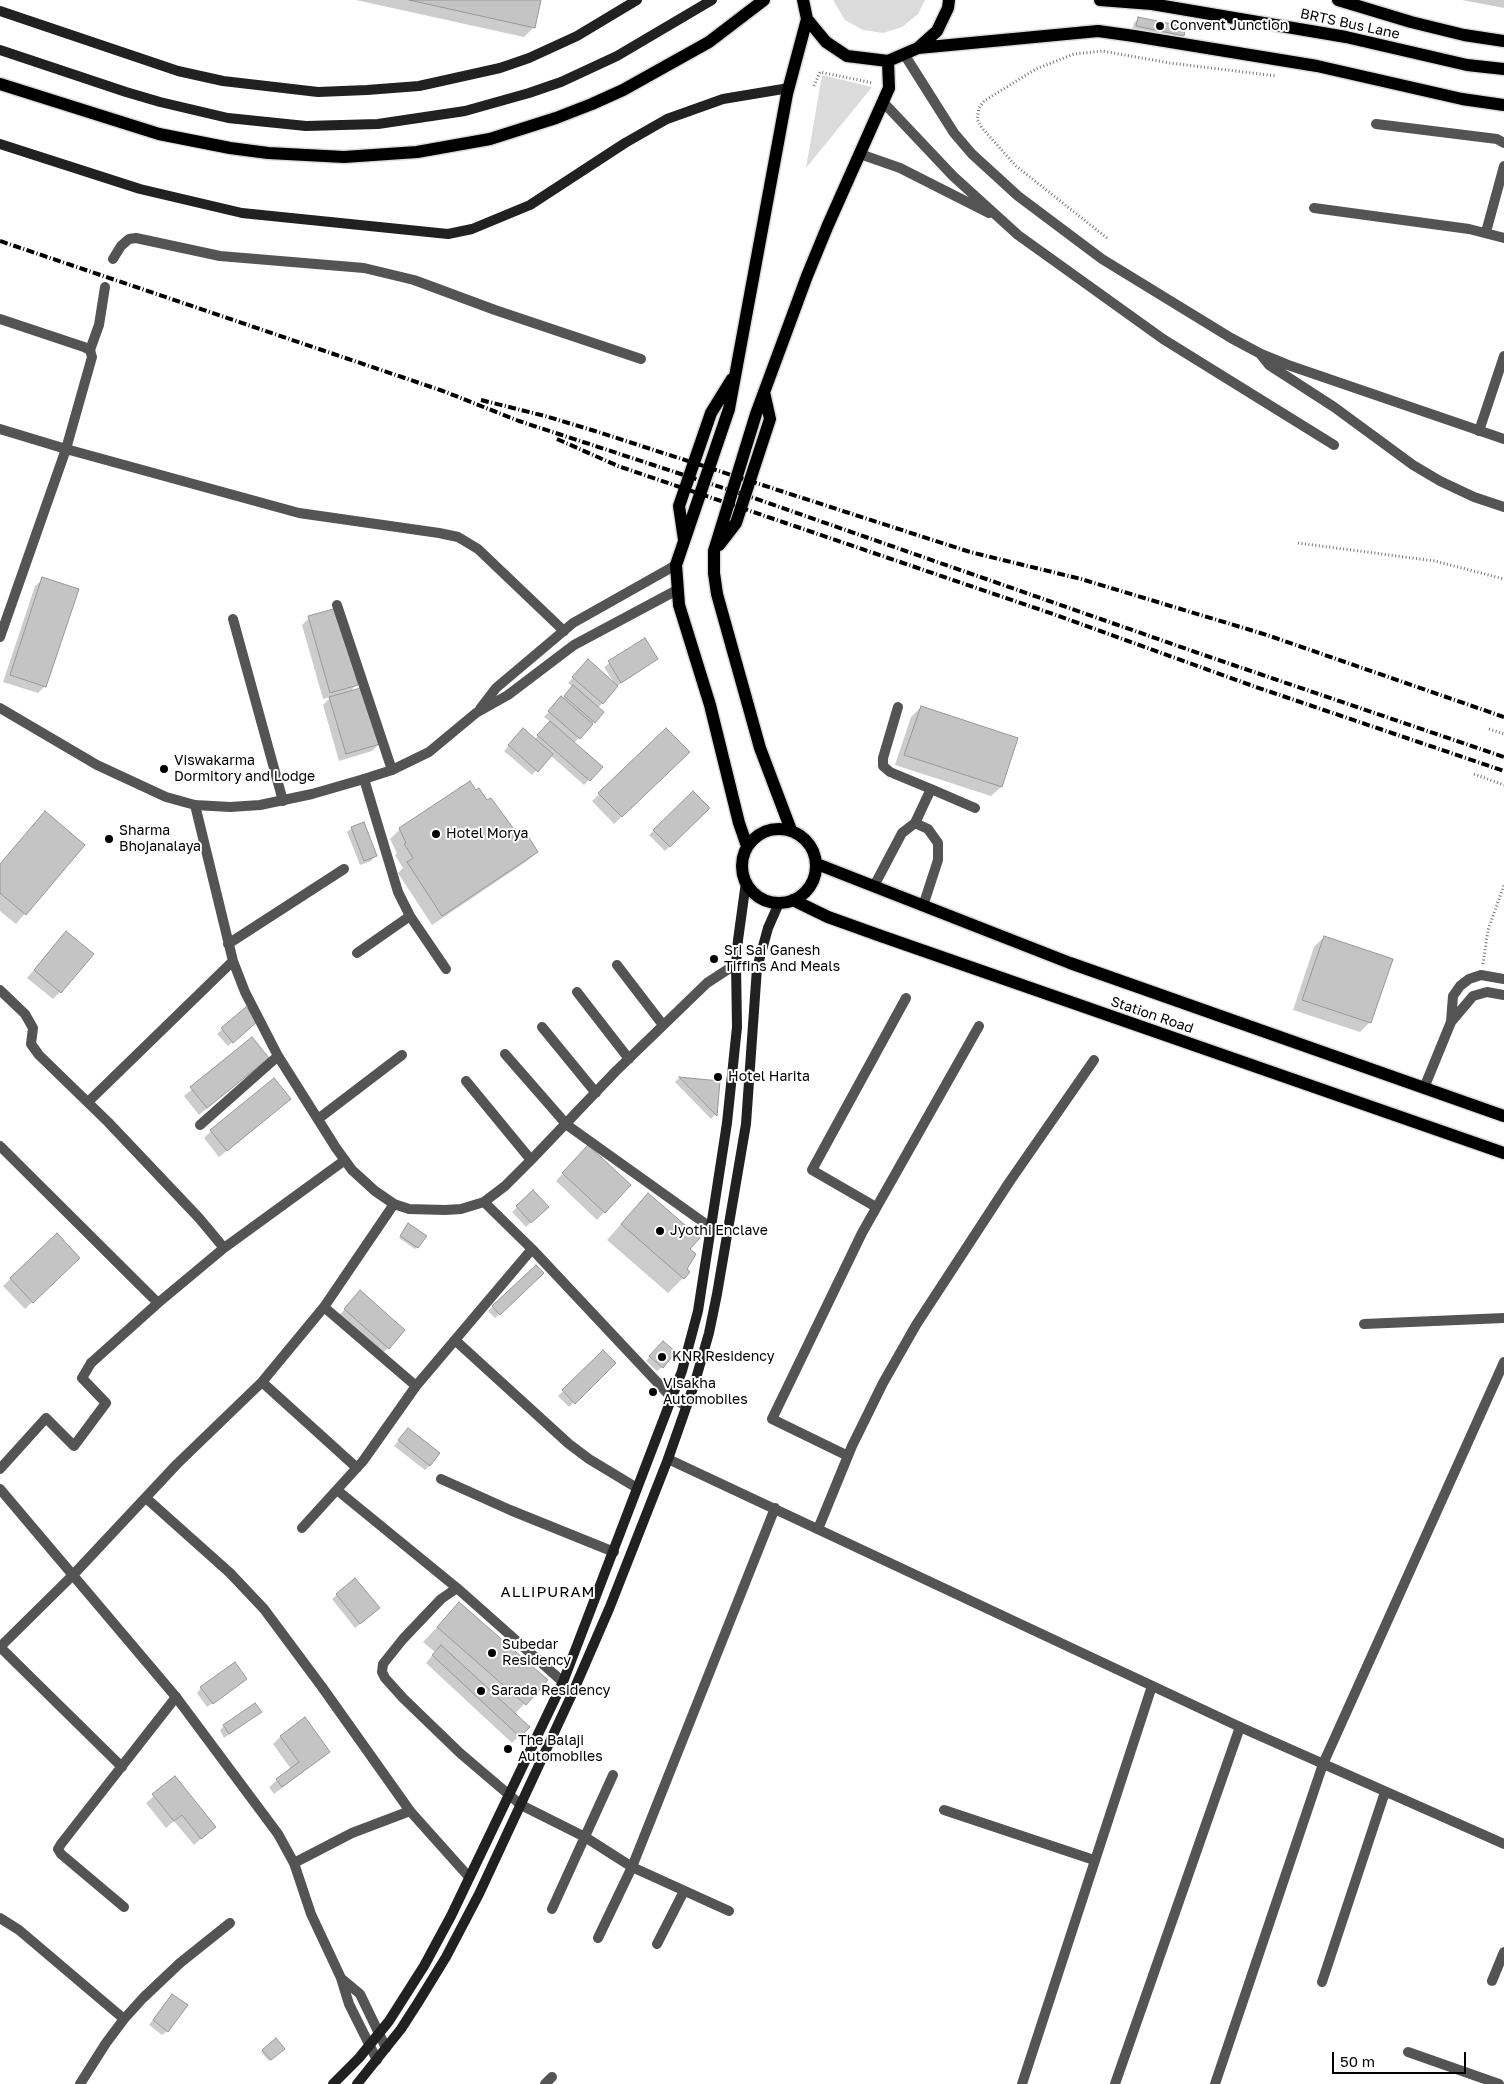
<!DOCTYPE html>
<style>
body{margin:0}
#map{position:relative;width:1504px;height:2084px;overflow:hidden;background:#fff;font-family:"Golos Text",sans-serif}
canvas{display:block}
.scale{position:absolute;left:1332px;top:2052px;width:134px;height:22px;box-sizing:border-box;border:2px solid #000;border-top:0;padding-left:6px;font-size:15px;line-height:18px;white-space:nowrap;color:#000;-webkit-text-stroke:4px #fff;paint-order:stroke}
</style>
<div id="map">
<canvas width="1504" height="2084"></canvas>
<div class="scale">50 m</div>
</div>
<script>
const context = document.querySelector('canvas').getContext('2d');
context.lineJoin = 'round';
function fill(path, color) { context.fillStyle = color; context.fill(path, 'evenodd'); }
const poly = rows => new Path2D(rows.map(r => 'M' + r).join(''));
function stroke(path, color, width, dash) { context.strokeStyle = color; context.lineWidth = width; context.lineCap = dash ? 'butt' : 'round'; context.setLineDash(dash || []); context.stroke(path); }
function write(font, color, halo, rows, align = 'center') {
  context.font = font + ' "Golos Text",sans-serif'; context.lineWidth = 4; context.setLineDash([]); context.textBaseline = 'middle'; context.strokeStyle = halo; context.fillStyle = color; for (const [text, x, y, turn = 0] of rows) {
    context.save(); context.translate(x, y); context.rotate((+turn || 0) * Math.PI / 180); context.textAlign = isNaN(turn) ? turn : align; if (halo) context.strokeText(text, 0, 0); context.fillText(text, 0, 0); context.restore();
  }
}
const green = poly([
 [833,0,925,0,918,14,902,27,883,33,863,30,845,20],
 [822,75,872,87,806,168]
]);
const shadow = poly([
 [356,0,540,0,534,27,524,37],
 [1462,0,1504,0,1504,8],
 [1139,18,1183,36,1178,40,1132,30,1134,23],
 [43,579,45,686,38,693,3,682,35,586],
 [309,618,357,684,349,693,379,744,372,751,339,761,323,705,331,697,323,699,302,625],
 [644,639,657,659,617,686,598,708,594,722,574,743,601,767,584,785,550,755,532,775,504,751,519,734,534,740,551,722,544,717,573,687,568,683,583,666,615,684,604,667],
 [921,707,1001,787,991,796,895,765,911,717],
 [666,730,688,752,614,824,592,801],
 [475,792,516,834,537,852,527,861,432,925,398,873,403,868,395,855,397,853,390,839,400,829],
 [693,792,708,808,665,851,649,835],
 [45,813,83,845,16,924,0,911,0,864],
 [352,828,375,856,371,861,360,865,347,832],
 [1324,937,1370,1022,1360,1032,1293,1010,1314,947],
 [59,940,60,992,53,999,27,978],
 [246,1008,252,1026,228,1046,217,1034],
 [252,1039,260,1065,199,1115,184,1096],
 [679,1078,719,1082,715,1115,711,1119,675,1082],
 [290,1099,219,1157,204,1138,211,1131],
 [581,1154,629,1185,597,1220,556,1181],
 [533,1192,547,1207,526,1227,512,1212],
 [648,1194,685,1269,683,1278,668,1293,607,1240],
 [407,1227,417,1247,415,1249,399,1238],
 [57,1235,78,1258,25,1309,3,1286],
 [536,1266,543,1273,495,1318,488,1311],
 [353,1299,388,1348,381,1355,338,1317],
 [658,1347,662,1367,657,1371,646,1361],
 [603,1351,614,1363,569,1407,558,1396],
 [404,1434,430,1465,425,1470,394,1446],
 [355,1579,374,1613,355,1628,332,1599],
 [459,1604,546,1680,514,1715,528,1727,512,1743,426,1663,435,1652,423,1642],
 [241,1683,207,1707,197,1693,201,1688],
 [260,1712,224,1738,220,1730,224,1726],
 [280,1737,329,1752,274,1794,269,1787,291,1769,273,1744],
 [175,1778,214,1827,194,1845,174,1821,166,1828,146,1803],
 [168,2000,167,2031,162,2035,149,2025],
 [275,2040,283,2049,269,2061,261,2052]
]);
const building = poly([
 [409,0,541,0,535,28,409,0],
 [1138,17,1186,27,1184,36,1136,26,1138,17],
 [42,577,79,589,46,687,10,675,42,577],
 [337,608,358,685,330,693,308,616,337,608],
 [645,638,658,659,621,683,608,661,645,638],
 [588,659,618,686,603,704,572,677,588,659],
 [573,685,604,712,595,723,564,696,573,685],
 [364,687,380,744,346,754,329,697,364,687],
 [561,696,593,724,580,739,548,711,561,696],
 [921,706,1018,738,1002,787,904,755,921,706],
 [550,721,603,767,590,781,537,735,550,721],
 [523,728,553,754,538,772,508,745,523,728],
 [666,728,690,752,622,817,598,793,666,728],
 [470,781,476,790,479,788,487,800,491,798,516,832,523,828,538,852,442,916,407,862,413,858,404,844,406,843,399,828,470,781],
 [693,791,710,808,670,847,653,830,693,791],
 [45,811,85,845,26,915,0,893,0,864,45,811],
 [364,822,377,856,364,861,351,827,364,822],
 [66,931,94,954,61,993,34,970,66,931],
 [1324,936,1393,959,1371,1023,1302,1000,1324,936],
 [246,1007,258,1021,233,1043,221,1028,246,1007],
 [252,1037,269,1058,207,1108,190,1087,252,1037],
 [679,1077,720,1081,717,1116,679,1077],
 [274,1078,291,1099,227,1151,210,1130,274,1078],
 [588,1145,631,1185,605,1213,562,1173,588,1145],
 [533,1190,549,1207,531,1223,516,1206,533,1190],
 [648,1193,700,1238,690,1249,696,1254,687,1269,690,1272,684,1279,621,1224,648,1193],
 [408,1223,427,1236,418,1248,400,1236,408,1223],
 [57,1233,80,1258,33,1303,10,1278,57,1233],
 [536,1265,544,1273,500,1315,492,1306,536,1265],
 [360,1290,405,1330,389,1349,344,1309,360,1290],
 [663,1341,676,1352,663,1368,649,1356,663,1341],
 [603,1350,616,1363,575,1404,562,1390,603,1350],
 [408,1428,440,1453,430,1466,398,1440,408,1428],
 [355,1578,380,1608,360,1624,336,1594,355,1578],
 [459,1602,548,1680,526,1705,437,1627,459,1602],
 [441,1645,530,1727,520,1737,432,1655,441,1645],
 [235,1662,247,1679,213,1704,200,1687,235,1662],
 [255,1703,262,1712,229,1734,223,1725,255,1703],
 [305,1717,330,1752,282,1787,276,1779,299,1762,280,1736,305,1717],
 [175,1776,216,1827,201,1839,182,1815,174,1821,152,1794,175,1776],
 [172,1994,188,2005,168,2032,153,2020,172,1994],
 [276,2038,285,2049,271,2060,262,2050,276,2038]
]);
const path = poly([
 [814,86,820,72,873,83],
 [1107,238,1016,166,982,128,977,119,979,108,984,101,1036,69,1074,54,1102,51,1170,63,1277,76],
 [1298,543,1435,561,1504,579],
 [1489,729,1504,734],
 [1474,774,1504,785],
 [1483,964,1488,930,1504,885]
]);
const service = poly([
 [904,54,954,133,972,154,1018,196,1102,259,1231,338,1261,354,1288,365,1504,439],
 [883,102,953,176,1018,235,1163,339,1334,445],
 [1376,124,1497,139,1504,143],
 [860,154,900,168,989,213],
 [1486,232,1504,166],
 [113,259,121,246,129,239,136,238,220,256,364,268,414,280,495,310,641,359],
 [90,350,99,325,105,287],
 [1261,355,1269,365,1334,407,1413,465,1440,481,1474,497,1504,507],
 [898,707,883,758,883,766,890,772,931,789],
 [915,823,931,789,975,808],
 [874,886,902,833,915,823,928,829,938,843,938,860,923,906],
 [1451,1022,1473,996,1487,992,1504,995],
 [1424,1088,1451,1022,1453,996,1460,986,1469,979,1481,975,1504,979],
 [876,1207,812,1170,906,998],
 [1364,1324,1504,1318],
 [848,1456,772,1419,862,1233,979,1026],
 [668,1459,1240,1727,1504,1844],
 [0,1469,46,1418,74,1446,106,1403,82,1378,91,1363],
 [818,1529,852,1446,883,1383,916,1325,1010,1181,1094,1060],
 [1323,1764,1504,1362],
 [521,1805,585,1837,632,1867,729,1911],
 [944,1810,1094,1860],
 [552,1909,613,1775],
 [598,1938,632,1867,775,1508],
 [657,1944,684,1891],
 [1492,1981,1504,1952],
 [1322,1982,1385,1792],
 [1408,2052,1499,2084]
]);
const minor = poly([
 [1314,208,1469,229,1504,238],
 [0,319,84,347,90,350,92,357,66,449,0,637],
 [0,429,66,449,299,513,439,533,458,537,478,549,564,631],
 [1479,431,1504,356],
 [337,605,392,770],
 [233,619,283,801],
 [364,779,398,892,410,916,446,969],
 [195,805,233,961,245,992,278,1056,336,1148,352,1170,375,1191,394,1204,409,1209,445,1210,461,1209,484,1202,505,1186,531,1160,616,1071,707,983,736,964],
 [228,944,344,869],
 [357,953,410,916],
 [617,965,663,1025],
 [0,990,25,1014,33,1028,31,1044,39,1055,108,1122,199,1218,224,1248],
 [577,992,629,1059],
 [542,1027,596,1093],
 [505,1054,567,1125,710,1227],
 [466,1081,531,1160],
 [88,1102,233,961],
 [318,1119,402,1055],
 [200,1125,278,1056],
 [0,1146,158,1303],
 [484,1202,532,1249,671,1397,686,1406],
 [324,1307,416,1386],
 [456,1341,569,1444,589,1459,637,1488],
 [91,1363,158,1303,224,1248,345,1160],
 [262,1382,357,1468],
 [441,1479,510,1510,614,1552],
 [337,1490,457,1588],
 [146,1498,230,1573,264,1609,322,1687,410,1811],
 [302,1528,363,1461,416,1386,532,1249],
 [0,1647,73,1575,177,1464,262,1382,324,1307,394,1204],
 [0,1647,122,1767],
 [521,1805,460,1753,403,1698,385,1678,382,1672,383,1664,403,1639,441,1599,457,1588,563,1682],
 [294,1863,352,1833,410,1811,469,1877],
 [124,1907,61,1854,58,1849,61,1844,176,1697],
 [0,1918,19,1930,124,2019],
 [80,2084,106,2043,124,2019,143,1998,180,1963,230,1923],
 [545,2084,552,2077],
 [1022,2084,1152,1686],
 [1115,2084,1240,1727],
 [1215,2084,1323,1764]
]);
const tertiary = poly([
 [0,708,97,765,166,797,195,805,230,807,260,805,312,794,364,779,392,770,429,752,476,713,508,695,574,645,677,590],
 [480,709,496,688,573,623,676,565],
 [0,1489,176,1697,278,1834,294,1863,311,1914,341,1978,349,2004,377,2060],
 [342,1979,360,1994,386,2048]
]);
const secondary = poly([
 [0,11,178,71,223,81,318,92,367,90,419,86,500,68,529,58,577,36,637,0],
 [0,50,126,92,160,102,228,118,306,126,378,124,465,111,529,93,561,82,617,56,712,0],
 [0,144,140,189,242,213,448,234,472,229,530,205,625,143,667,119,723,99,789,88],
 [333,2084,359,2058,389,2021,424,1966,451,1916,563,1682,682,1371,698,1311,727,1123,737,1027,736,964,738,940,746,882],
 [357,2084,401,2029,419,2001,446,1957,479,1894,573,1692,609,1609,668,1459,695,1382,709,1333,717,1294,746,1124,757,968,768,928,779,903]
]);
const primary = poly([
 [803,0,807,19,826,42,847,56,888,61,918,48,1098,31,1134,36,1317,66,1462,99,1504,105],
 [1100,0,1152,4,1346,37,1467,65,1504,69],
 [1338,0,1411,22,1464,35,1504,41],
 [918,48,937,31,948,8,949,0],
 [0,84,159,134,230,148,268,153,344,157,417,152,490,139,556,118,592,104,623,90,709,42,764,0],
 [684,540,679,506,711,413,732,379],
 [719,545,736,523,770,419,764,392],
 '742 866a37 37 0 1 1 74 0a37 37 0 1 1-74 0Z',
 [791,830,760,748,717,594,714,573,714,551,756,414,807,276,828,225,889,88,888,61],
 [747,846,739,823,710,705,679,605,676,565,729,409,787,94,807,19],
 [817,864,1070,963,1504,1116],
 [793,900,828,917,881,936,1504,1153]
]);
const rail = poly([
 [0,241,443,391,519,421,751,497,1201,654,1504,757],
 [481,400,545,416,595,431,970,552,1081,579,1267,635,1504,717],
 [557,439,618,466,1053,614,1256,687,1504,771]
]);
const markers = [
 [1160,26,5,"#000"],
 [164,769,5,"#000"],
 [436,834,5,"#000"],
 [109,839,5,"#000"],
 [714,959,5,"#000"],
 [718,1077,5,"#000"],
 [660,1231,5,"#000"],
 [662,1357,5,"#000"],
 [653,1392,5,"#000"],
 [492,1653,5,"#000"],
 [481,1691,5,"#000"],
 [508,1749,5,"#000"]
];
const streetNames = [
 ["BRTS Bus Lane",1350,24,12],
 ["Station Road",1152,1015,19]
];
const poiNames = [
 ["Convent Junction",1170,26],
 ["Viswakarma",174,761],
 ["Dormitory and Lodge",174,777],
 ["Sharma",119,831],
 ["Bhojanalaya",119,847],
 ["Hotel Morya",446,834],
 ["Sri Sai Ganesh",724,951],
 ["Tiffins And Meals",724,967],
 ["Hotel Harita",728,1077],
 ["Jyothi Enclave",670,1231],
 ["KNR Residency",672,1357],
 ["Visakha",663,1384],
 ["Automobiles",663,1400],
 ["Subedar",502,1645],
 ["Residency",502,1661],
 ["Sarada Residency",491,1691],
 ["The Balaji",518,1741],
 ["Automobiles",518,1757]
];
const neighbourhoodNames = [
 ["ALLIPURAM",548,1592]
];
fill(green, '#dbdbdb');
fill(shadow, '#0003');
fill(building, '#c4c4c4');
stroke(building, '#989898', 1);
stroke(primary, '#dbdbdb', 15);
stroke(path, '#767676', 3, [1, 2.5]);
stroke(service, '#545454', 10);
stroke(minor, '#545454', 10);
stroke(tertiary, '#545454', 10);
stroke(secondary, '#212121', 10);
stroke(primary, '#000', 12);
stroke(rail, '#000', 4, [8, 2.5, 1, 2.5]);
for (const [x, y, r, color] of markers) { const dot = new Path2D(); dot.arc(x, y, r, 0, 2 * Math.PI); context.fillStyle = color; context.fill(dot); stroke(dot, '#fff', 2); }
write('14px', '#000', '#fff', streetNames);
write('14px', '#000', '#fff', poiNames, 'left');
context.letterSpacing = '1px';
write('15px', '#000', '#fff', neighbourhoodNames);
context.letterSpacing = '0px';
</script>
